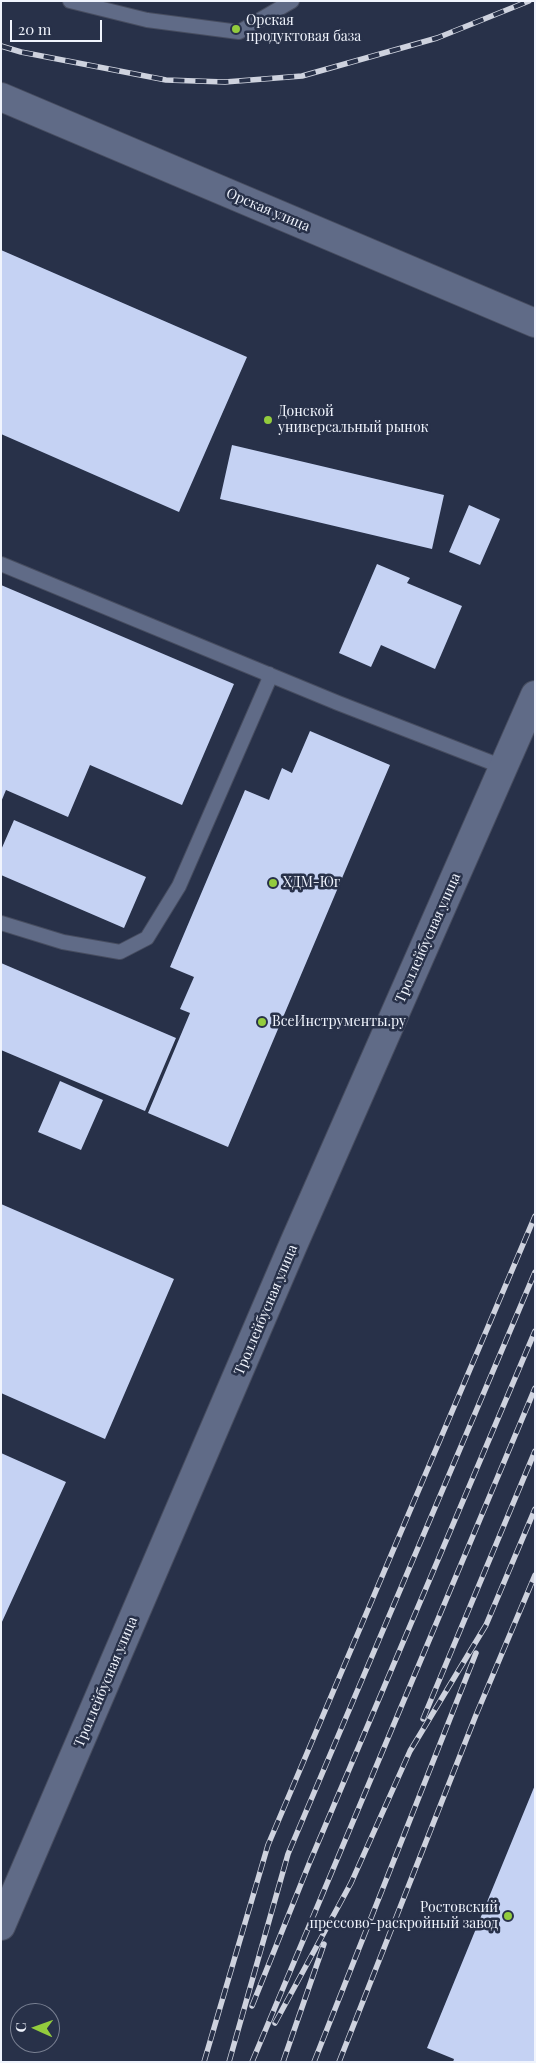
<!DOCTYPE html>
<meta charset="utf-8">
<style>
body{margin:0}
#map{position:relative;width:536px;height:2063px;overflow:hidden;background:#283149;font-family:"Playfair Display",serif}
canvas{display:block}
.frame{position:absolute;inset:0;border:2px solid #f0f4fd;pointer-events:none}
.north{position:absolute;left:10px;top:2003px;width:50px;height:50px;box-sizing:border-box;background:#283149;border:1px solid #787f91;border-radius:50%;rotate:272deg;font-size:14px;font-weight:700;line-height:20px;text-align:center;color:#f0f4fd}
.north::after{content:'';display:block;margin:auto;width:18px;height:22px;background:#93cc3d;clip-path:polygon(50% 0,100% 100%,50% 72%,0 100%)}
.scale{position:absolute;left:10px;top:20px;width:92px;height:22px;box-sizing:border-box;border:2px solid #f0f4fd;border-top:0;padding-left:6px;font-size:15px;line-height:18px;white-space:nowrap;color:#f0f4fd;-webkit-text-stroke:4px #283149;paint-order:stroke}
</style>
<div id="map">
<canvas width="536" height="2063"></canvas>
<div class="frame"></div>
<div class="north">С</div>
<div class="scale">20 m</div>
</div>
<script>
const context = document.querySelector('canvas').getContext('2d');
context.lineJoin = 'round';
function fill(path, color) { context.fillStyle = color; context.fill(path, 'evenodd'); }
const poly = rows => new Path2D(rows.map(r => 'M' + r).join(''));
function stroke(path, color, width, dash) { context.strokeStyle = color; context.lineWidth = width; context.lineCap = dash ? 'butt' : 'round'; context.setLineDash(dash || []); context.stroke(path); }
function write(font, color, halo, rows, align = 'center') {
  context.font = font + ' "Playfair Display",serif'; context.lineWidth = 5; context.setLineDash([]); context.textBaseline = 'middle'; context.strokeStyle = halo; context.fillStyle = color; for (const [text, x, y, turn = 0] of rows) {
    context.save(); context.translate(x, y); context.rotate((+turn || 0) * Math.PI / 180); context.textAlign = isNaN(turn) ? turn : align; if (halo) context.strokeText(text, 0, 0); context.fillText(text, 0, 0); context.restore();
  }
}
const building = poly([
 [1,250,247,357,179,512,1,434],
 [232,445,444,495,432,549,220,499],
 [469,505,500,519,480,565,449,552],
 [377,564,410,578,407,583,462,606,435,669,381,645,371,667,339,653],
 [1,585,234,684,182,805,90,765,68,817,6,790,1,802],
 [310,731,390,765,228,1147,148,1113,190,1013,180,1009,194,977,170,967,245,790,269,800,282,768,292,773],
 [14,820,146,877,124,928,1,875,1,850],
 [1,963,176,1038,145,1111,1,1050],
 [60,1081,103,1100,81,1150,38,1132],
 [1,1204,174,1279,105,1439,1,1393],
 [1,1453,66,1482,1,1624],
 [535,1785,535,2062,453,2062,454,2059,427,2048]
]);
const lane = poly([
 [70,1,147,20,239,32,292,1],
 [1,564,338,703,503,767],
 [1,923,63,942,120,952,147,938,179,886,268,682,269,674]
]);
const secondary = poly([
 [1,97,535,323],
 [1,1926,294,1243,535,695]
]);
const rail = poly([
 [1,46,21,52,166,80,225,82,302,76,437,38,529,1],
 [423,1719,535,1451],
 [252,2006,309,1864,535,1331],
 [275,2023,351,1883,410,1751,486,1625,535,1509],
 [204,2062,268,1845,535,1216],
 [229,2062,288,1854,535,1272],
 [252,2062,535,1388],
 [283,2062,324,1944],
 [314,2062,476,1653],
 [339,2062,476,1715,535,1575]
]);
const markers = [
 [236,29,5,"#93cc3d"],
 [268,420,5,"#93cc3d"],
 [273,883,5,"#93cc3d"],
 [262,1022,5,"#93cc3d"],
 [508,1916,5,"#93cc3d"]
];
const poiNames = [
 ["Орская",246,21],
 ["продуктовая база",246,37],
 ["Донской",278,412],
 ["универсальный рынок",278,428],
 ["ХДМ-Юг",283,883],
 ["ВсеИнструменты.ру",272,1022],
 ["Ростовский",498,1908,"right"],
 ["прессово-раскройный завод",498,1924,"right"]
];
const streetNames = [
 ["Орская улица",268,210,23],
 ["Троллейбусная улица",428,938,-66],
 ["Троллейбусная улица",266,1310,-67],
 ["Троллейбусная улица",106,1682,-67]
];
fill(building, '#c5d2f3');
stroke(lane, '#474d60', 16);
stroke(secondary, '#474d60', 30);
stroke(lane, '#606b87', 14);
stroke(secondary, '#606b87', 28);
stroke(rail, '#ced2de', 5.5);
stroke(rail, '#283149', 4, [11]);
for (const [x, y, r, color] of markers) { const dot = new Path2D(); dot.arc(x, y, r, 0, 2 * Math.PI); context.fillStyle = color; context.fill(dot); stroke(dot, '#283149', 2); }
write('14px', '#f0f4fd', '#283149', poiNames, 'left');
write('14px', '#f0f4fd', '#283149', streetNames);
</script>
